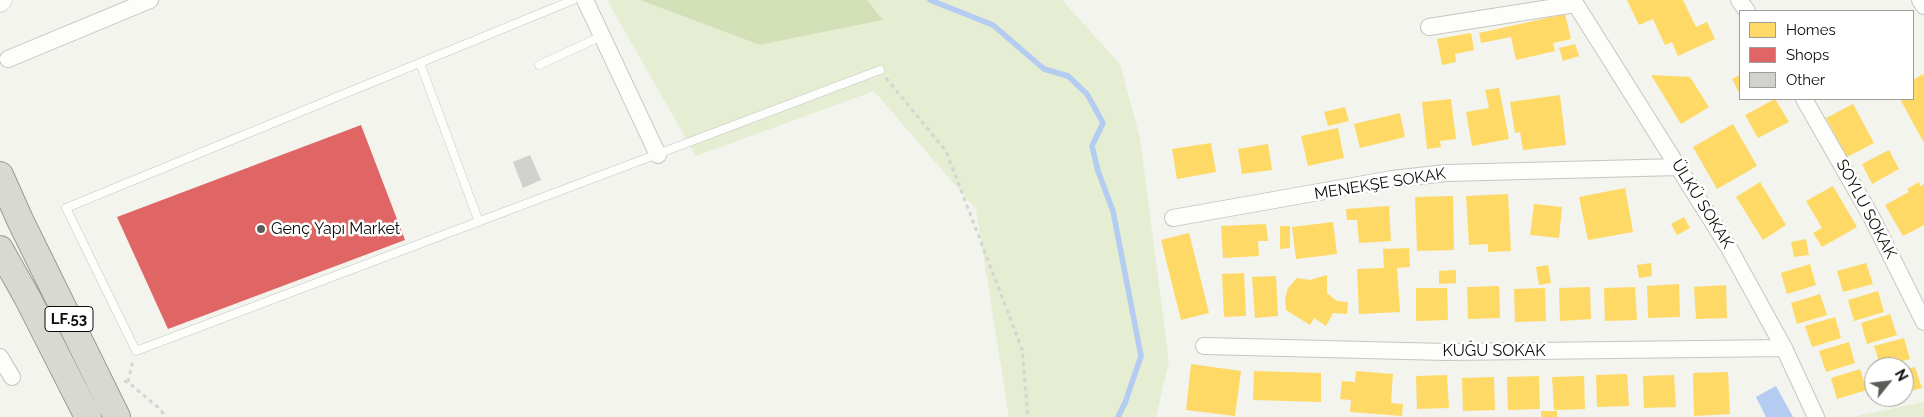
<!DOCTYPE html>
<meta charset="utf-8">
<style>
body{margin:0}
#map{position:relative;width:1924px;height:417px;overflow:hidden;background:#f2f4ed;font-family:Raleway,sans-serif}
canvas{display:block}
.legend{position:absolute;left:1739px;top:10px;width:175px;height:90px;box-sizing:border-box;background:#fff;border:1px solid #9d9e9c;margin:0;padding:6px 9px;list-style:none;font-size:15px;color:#0b0c08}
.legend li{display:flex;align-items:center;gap:10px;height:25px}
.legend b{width:25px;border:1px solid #9d9e9c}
.north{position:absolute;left:1864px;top:357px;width:50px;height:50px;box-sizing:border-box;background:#fff;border:1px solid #9d9e9c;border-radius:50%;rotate:61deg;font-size:14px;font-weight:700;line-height:20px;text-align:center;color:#0b0c08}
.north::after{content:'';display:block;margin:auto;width:18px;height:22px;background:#5c5d58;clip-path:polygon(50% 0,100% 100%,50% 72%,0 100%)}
</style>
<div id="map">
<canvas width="1924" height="417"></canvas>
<ul class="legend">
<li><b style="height:14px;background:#ffd966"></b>Homes</li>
<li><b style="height:14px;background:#e06666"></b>Shops</li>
<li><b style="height:14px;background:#d0d2cd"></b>Other</li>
</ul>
<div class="north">N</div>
</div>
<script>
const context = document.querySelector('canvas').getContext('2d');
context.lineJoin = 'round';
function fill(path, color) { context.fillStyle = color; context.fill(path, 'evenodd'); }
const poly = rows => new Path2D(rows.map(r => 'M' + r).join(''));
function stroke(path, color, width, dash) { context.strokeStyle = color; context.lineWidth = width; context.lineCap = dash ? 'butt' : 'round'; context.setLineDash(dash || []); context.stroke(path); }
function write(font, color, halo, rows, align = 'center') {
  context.font = font + ' Raleway,sans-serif'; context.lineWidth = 5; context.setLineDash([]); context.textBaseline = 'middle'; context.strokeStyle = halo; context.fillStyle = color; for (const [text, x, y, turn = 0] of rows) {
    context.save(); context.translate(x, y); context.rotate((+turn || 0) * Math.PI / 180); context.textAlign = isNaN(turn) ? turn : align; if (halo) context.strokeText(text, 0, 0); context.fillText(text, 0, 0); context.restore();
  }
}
const green = poly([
 [607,0,640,0,761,45,883,20,867,0,1062,0,1120,64,1140,138,1169,362,1156,417,1009,417,976,209,874,91,696,156],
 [1924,402,1924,417,1852,417]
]);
const forest = poly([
 [640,0,867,0,883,20,760,45]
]);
const water = poly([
 [1776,386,1793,417,1766,417,1756,397]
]);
const homes = poly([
 [1627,0,1683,0,1696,27,1707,22,1715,39,1678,56,1672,42,1665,45,1653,19,1639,25],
 [1565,14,1571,39,1553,43,1555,51,1516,60,1511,37,1481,43,1479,33],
 [1471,33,1474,50,1455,54,1456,62,1442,65,1437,39],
 [1575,44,1579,56,1563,61,1559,48],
 [1923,74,1924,76,1924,143,1900,99,1913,99,1913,80],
 [1651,75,1690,77,1709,107,1681,124],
 [1740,75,1740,95,1732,79],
 [1499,88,1509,139,1472,146,1466,112,1489,108,1485,90],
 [1560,95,1566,145,1523,150,1520,132,1515,133,1510,102],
 [1451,99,1456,139,1440,141,1441,147,1427,149,1422,102],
 [1775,99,1789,122,1758,138,1745,115],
 [1853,104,1874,143,1847,157,1826,118],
 [1345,107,1349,121,1328,126,1324,112],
 [1400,113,1405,137,1360,148,1354,124],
 [1733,124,1757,166,1717,189,1693,147],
 [1338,128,1344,158,1308,166,1301,136],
 [1211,143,1216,172,1177,179,1172,149],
 [1268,144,1272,170,1242,174,1238,149],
 [1889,150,1899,169,1872,184,1862,164],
 [1760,182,1786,225,1763,240,1736,197],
 [1919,182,1920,186,1924,184,1924,225,1903,236,1885,205,1909,192,1907,189],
 [1833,186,1857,227,1822,247,1813,233,1822,228,1806,201],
 [1625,188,1633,232,1588,240,1579,197],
 [1508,194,1511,251,1488,252,1488,244,1469,245,1466,196],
 [1453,196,1454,250,1417,251,1415,197],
 [1534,204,1562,207,1559,238,1530,235],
 [1389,206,1391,241,1359,243,1357,220,1347,220,1346,209],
 [1684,217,1690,228,1677,235,1671,224],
 [1333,222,1337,254,1296,259,1292,227],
 [1266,224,1268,241,1258,241,1259,256,1223,258,1221,226],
 [1280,226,1290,226,1290,248,1280,249],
 [1189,233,1209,313,1181,320,1161,240],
 [1806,239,1809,255,1794,257,1791,242],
 [1409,248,1410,267,1397,268,1400,312,1359,314,1357,269,1384,268,1383,249],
 [1651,263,1652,276,1639,278,1637,265],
 [1866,263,1873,284,1843,292,1837,271],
 [1810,264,1816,285,1787,294,1781,273],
 [1548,265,1551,283,1539,285,1536,267],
 [1456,270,1456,283,1439,284,1439,271],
 [1244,273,1246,316,1224,317,1222,274],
 [1327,275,1327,293,1337,301,1348,302,1347,314,1333,313,1326,326,1314,318,1310,325,1286,310,1285,298,1288,288,1297,278,1310,280],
 [1276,276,1278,316,1255,318,1252,277],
 [1679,284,1680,317,1648,318,1647,286],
 [1726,285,1727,318,1696,319,1694,287],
 [1499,286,1500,318,1468,319,1467,287],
 [1590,287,1591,319,1560,321,1559,288],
 [1635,287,1637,320,1605,321,1604,288],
 [1416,288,1447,288,1448,320,1416,321],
 [1545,288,1546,321,1515,322,1514,289],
 [1878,291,1884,312,1854,321,1848,300],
 [1820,294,1827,315,1797,324,1791,303],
 [1890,314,1897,335,1867,344,1861,323],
 [1835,317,1841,338,1812,347,1805,326],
 [1904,338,1910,359,1881,367,1874,346],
 [1849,342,1855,363,1826,372,1819,351],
 [1191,364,1241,371,1235,416,1186,410],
 [1915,367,1922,388,1904,393,1904,370],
 [1860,369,1867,390,1837,399,1831,378],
 [1254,371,1321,373,1321,402,1253,400],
 [1356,371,1393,374,1391,403,1403,404,1402,416,1350,412,1351,400,1340,399,1342,381,1355,382],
 [1728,372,1730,414,1694,416,1693,373],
 [1627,374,1629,406,1597,407,1596,375],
 [1447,375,1449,408,1417,409,1416,376],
 [1674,375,1676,407,1644,408,1643,376],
 [1539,376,1540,409,1508,410,1507,377],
 [1584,376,1585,409,1554,410,1552,377],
 [1494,377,1495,410,1463,411,1462,378],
 [1541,411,1557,411,1557,417,1541,417]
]);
const shops = poly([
 [361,125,405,240,168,329,117,217]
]);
const stream = poly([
 [930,0,993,25,1044,69,1068,76,1087,94,1103,123,1092,146,1098,171,1113,211,1141,356,1125,403,1118,417]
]);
const building = poly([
 [530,155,541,180,523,188,513,162]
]);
const path = poly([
 [886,78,946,151,1022,349,1028,417],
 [124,381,128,382,161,410,165,417],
 [128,382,133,361]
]);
const service = poly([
 [573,0,66,208,136,351,880,70],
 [420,63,479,222],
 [539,65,602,36]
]);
const minor = poly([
 [585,0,658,155],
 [1573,0,1729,248,1784,348,1816,417],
 [1739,0,1747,11],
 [1920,0,1924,6],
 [1429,27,1575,4],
 [8,59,150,0],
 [1804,99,1872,218,1924,322],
 [1173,218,1392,179,1446,173,1679,167],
 [1204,346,1446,352,1784,348],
 [0,357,12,377]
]);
const tertiary = poly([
 [0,2,2,0]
]);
const trunk = poly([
 [0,175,20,220,117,417],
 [0,249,27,297,88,417]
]);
const markers = [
 [261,229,5,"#5c5d58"]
];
const shields = [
 [69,319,48]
];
const shieldNames = [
 ["LF.53",69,319]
];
const streetNames = [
 ["MENEKŞE SOKAK",1380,184,-9],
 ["ÜLKÜ SOKAK",1702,204,58],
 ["SOYLU SOKAK",1866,209,62],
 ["KUĞU SOKAK",1494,351]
];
const poiNames = [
 ["Genç Yapı Market",271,229]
];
fill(green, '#e5eed2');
fill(forest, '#d3dfb7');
fill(water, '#b4cbf2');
fill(homes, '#ffd966');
fill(shops, '#e06666');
stroke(stream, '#b4cbf2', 5.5);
fill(building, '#d0d2cd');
stroke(service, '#c5c6c1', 9);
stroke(minor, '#c5c6c1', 18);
stroke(tertiary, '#c5c6c1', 21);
stroke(trunk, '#999d8f', 28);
stroke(path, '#d4d5d3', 3, [4, 4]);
stroke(service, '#fdfdfc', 8);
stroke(minor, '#fdfdfc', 16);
stroke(tertiary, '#fdfdfc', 20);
stroke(trunk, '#d8dad1', 26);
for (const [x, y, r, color] of markers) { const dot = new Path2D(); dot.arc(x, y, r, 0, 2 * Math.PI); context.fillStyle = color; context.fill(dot); stroke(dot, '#fff', 2); }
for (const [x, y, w] of shields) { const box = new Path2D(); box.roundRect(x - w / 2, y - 12.5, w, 25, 4); context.fillStyle = '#fff'; context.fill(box); stroke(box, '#0b0c08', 1); }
write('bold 15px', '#0b0c08', null, shieldNames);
write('16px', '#0b0c08', '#fff', streetNames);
write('16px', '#0b0c08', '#fff', poiNames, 'left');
</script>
